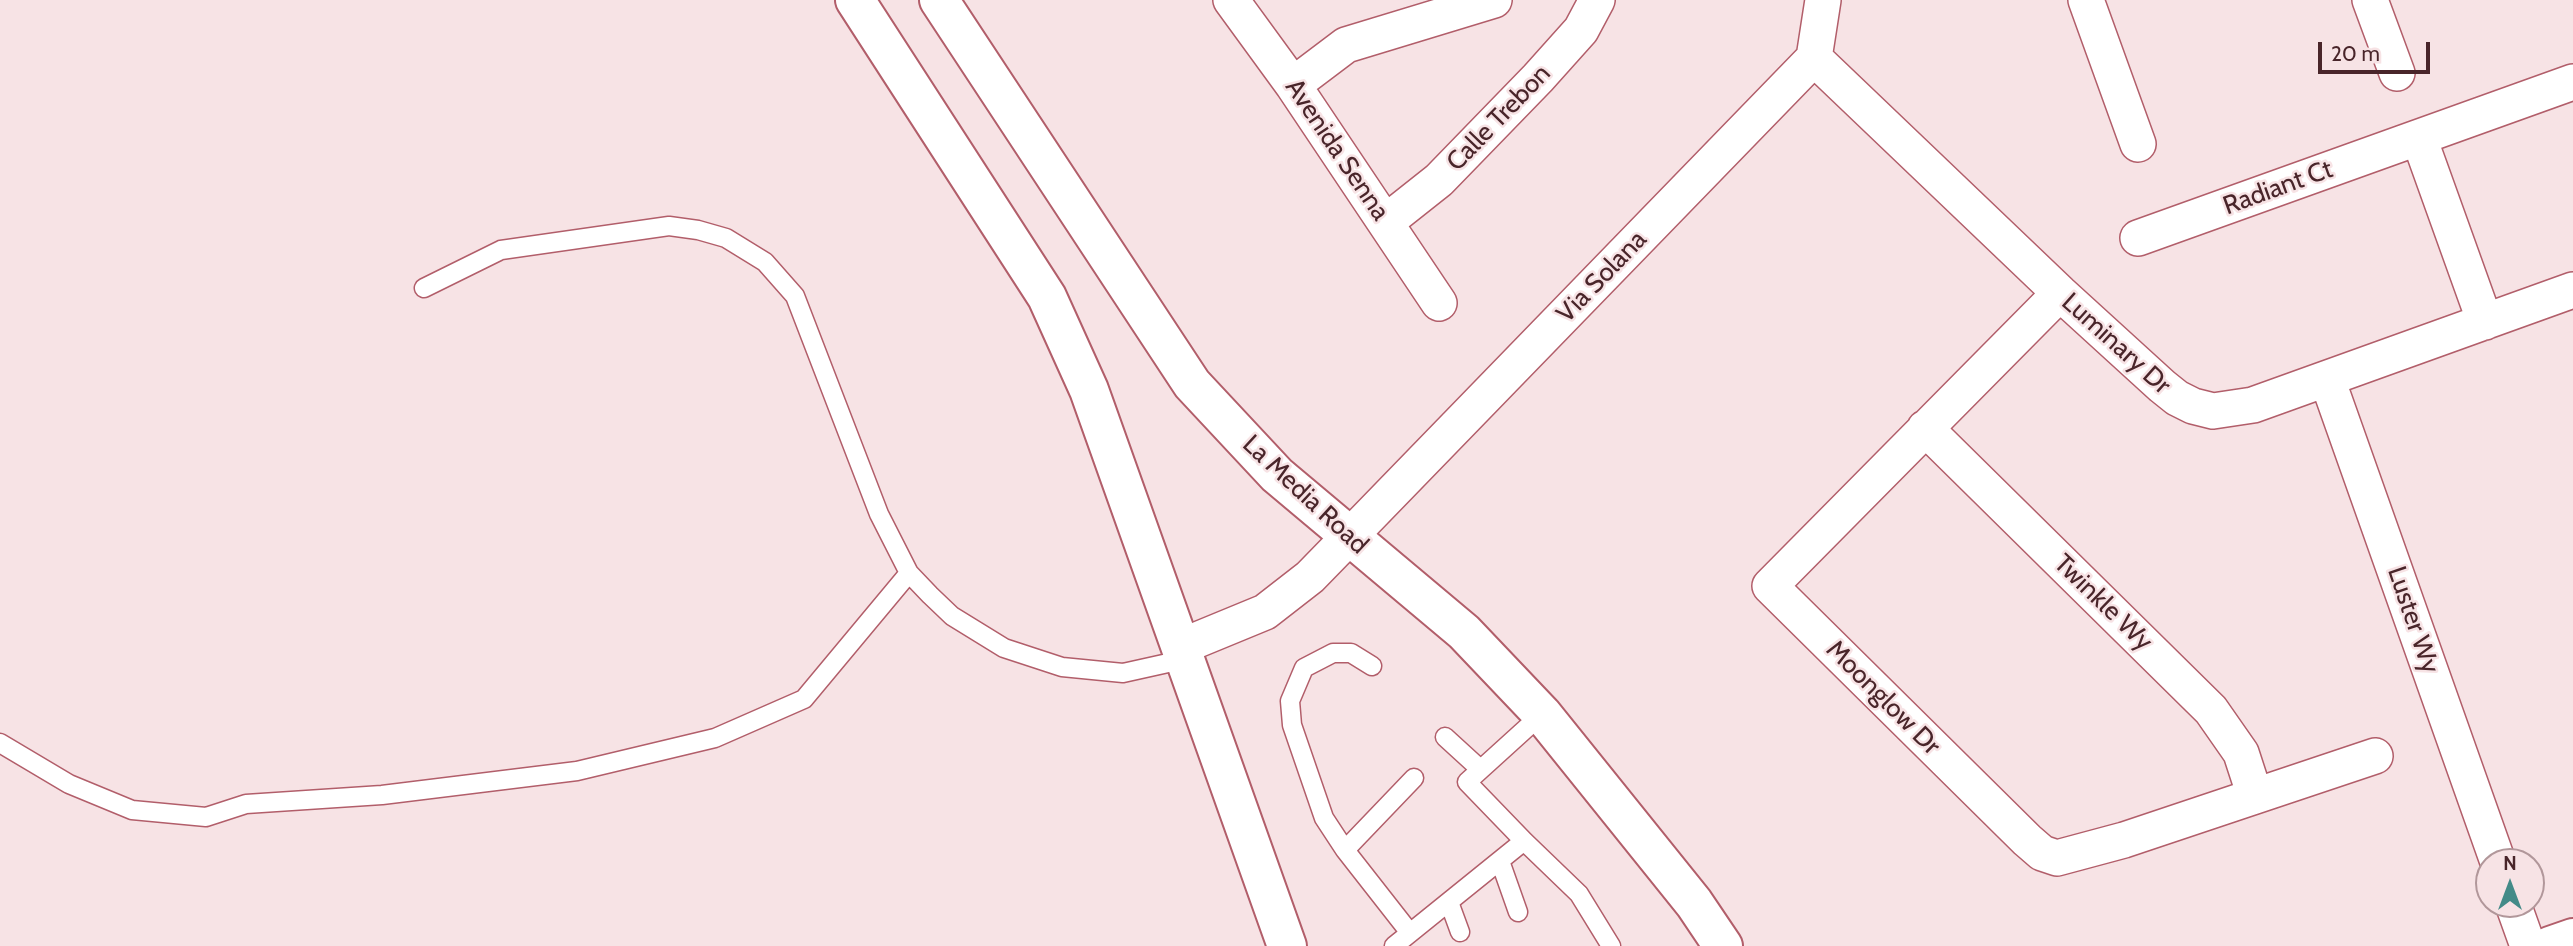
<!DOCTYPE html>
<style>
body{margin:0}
#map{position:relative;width:2573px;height:946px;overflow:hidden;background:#f7e3e5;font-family:Cabin,sans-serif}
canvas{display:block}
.north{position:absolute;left:2475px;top:848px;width:70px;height:70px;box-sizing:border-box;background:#f7e3e5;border:2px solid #b1979a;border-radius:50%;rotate:0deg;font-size:19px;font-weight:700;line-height:28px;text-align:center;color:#49252a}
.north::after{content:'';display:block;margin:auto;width:24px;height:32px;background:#438b88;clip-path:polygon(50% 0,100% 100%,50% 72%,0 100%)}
.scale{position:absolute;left:2318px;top:42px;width:112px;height:32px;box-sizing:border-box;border:4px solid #49252a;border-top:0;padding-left:9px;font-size:21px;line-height:24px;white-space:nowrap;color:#49252a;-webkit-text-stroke:5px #f7e3e5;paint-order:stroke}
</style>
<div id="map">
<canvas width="2573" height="946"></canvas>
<div class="north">N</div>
<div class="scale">20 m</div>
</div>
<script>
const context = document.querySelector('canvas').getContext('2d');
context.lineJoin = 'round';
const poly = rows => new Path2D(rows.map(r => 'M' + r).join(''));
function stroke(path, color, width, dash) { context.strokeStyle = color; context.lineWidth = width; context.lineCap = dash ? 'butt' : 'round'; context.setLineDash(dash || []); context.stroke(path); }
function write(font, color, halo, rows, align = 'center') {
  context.font = font + ' Cabin,sans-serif'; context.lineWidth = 5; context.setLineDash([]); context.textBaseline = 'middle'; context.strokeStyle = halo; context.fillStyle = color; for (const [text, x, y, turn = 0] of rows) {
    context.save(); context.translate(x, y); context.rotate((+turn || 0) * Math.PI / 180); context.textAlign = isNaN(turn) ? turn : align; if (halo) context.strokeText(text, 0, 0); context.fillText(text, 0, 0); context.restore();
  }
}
const lane = poly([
 [424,288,501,250,669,226,698,230,726,238,765,262,795,296,879,514,909,573,930,595,952,616,1004,648,1062,667,1123,673,1186,659],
 [1372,666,1351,653,1333,653,1304,668,1290,701,1292,725,1324,818,1345,850,1410,933],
 [1445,737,1480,769],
 [0,743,69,784,132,810,206,817,246,804,382,795,577,771,715,738,804,699,909,573],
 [1524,841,1579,894,1611,946],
 [1345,850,1414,778],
 [1500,861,1518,912],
 [1449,902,1460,932],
 [1394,946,1524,841,1467,782,1542,714]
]);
const street = poly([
 [1231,0,1293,85,1439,303],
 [2086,0,2138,144],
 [2370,0,2397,73],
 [1814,58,2060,293,2162,386,2177,398,2193,406,2213,411,2253,405,2573,290],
 [1293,85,1346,45,1494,0],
 [2419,138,2485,322],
 [1386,222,1439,180,1538,78,1581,30,1597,0],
 [2138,238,2573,82],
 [2060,293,1770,586,2027,840,2042,853,2057,858,2124,840,2375,756],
 [2327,379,2498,862],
 [1925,428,2211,710,2241,753,2255,796],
 [1180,647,1265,612,1310,577,1349,537,1814,58,1823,0],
 [2513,904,2528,946]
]);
const secondary = poly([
 [855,0,1047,297,1089,390,1287,946],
 [939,0,1192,384,1277,475,1464,632,1542,714,1694,903,1723,946],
 [2550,946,2573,938]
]);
const streetNames = [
 ["Calle Trebon",1499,118,-46],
 ["Avenida Senna",1337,150,56],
 ["Radiant Ct",2278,188,-20],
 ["Via Solana",1602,277,-46],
 ["Luminary Dr",2116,344,42],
 ["La Media Road",1305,495,43],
 ["Twinkle Wy",2103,603,44],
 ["Luster Wy",2413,620,71],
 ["Moonglow Dr",1883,698,45]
];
stroke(lane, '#b25e6a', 21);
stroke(street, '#b25e6a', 38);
stroke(secondary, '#b25e6a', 42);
stroke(lane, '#fff', 18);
stroke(street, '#fff', 35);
stroke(secondary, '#fff', 38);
write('26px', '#49252a', '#f7e3e5', streetNames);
</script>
